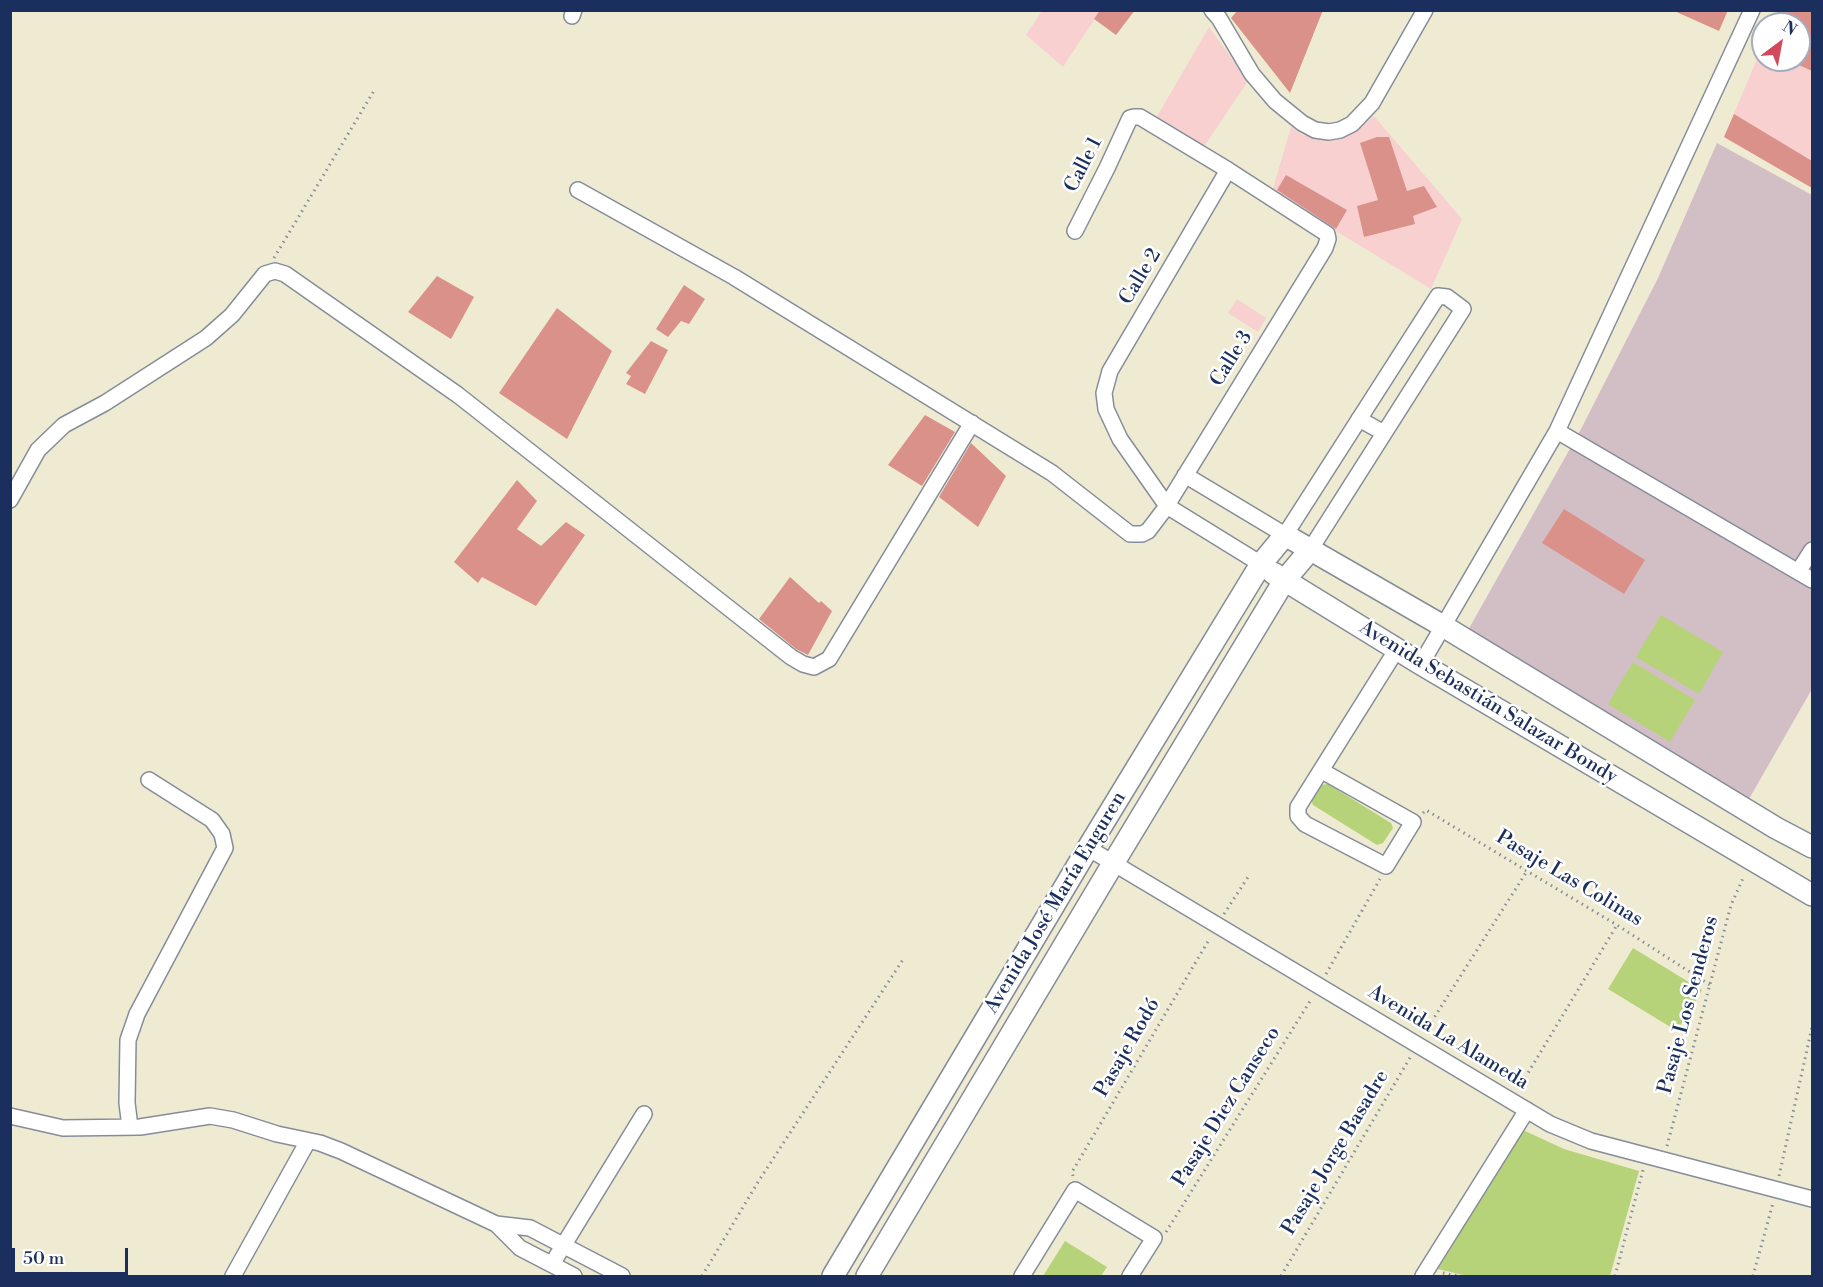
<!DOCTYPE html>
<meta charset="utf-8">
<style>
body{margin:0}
#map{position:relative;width:1823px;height:1287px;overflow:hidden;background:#efebd3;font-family:"Libre Bodoni",serif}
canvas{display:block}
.frame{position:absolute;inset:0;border:12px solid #1b2f5e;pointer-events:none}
.north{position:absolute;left:1751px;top:12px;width:60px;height:60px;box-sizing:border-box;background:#fff;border:2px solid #a4acbf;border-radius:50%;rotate:32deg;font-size:16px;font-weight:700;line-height:24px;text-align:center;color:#1b2f5e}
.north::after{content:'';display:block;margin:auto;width:21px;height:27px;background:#d1495b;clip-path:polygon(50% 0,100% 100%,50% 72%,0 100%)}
.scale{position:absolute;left:12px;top:1248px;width:116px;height:27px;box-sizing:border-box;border:3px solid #1b2f5e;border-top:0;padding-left:8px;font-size:18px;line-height:21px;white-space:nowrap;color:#1b2f5e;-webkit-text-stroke:4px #fff;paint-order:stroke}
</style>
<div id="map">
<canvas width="1823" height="1287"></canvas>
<div class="frame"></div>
<div class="north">N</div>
<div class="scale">50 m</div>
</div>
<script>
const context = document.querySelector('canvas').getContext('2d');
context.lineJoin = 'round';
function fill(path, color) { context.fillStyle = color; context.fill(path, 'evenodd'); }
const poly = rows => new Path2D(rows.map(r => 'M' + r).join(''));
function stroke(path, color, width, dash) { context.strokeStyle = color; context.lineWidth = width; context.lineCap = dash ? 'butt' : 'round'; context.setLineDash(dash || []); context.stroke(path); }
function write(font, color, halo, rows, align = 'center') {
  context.font = font + ' "Libre Bodoni",serif'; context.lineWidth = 5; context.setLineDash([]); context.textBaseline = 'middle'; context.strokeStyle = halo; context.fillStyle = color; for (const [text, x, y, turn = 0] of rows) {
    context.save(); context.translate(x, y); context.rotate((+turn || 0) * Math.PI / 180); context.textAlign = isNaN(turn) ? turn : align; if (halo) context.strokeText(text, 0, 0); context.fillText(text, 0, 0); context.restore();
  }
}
const built = poly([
 [1042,11,1100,11,1063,67,1026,35],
 [1778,11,1812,11,1812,188,1724,137,1763,45,1763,60,1799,60,1799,24,1772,24],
 [1209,27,1248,81,1203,148,1155,120],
 [1374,116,1462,219,1431,289,1272,192,1291,127,1303,135,1316,138,1333,137,1361,127],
 [1237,299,1266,318,1258,332,1228,313]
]);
const industrial = poly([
 [1717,143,1812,195,1812,689,1749,799,1467,632,1581,429,1658,278]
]);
const green = poly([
 [1661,615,1723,652,1699,694,1636,657],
 [1633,662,1695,700,1670,742,1608,704],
 [1328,784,1391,823,1393,828,1383,843,1377,845,1313,805,1311,800,1320,785],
 [1633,948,1702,990,1677,1031,1608,989],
 [1523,1130,1564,1149,1639,1171,1610,1276,1467,1276,1438,1269],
 [1065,1241,1107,1267,1101,1276,1043,1276]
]);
const building = poly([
 [1100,10,1135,10,1116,35,1094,19],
 [1238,10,1323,10,1290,93,1231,18],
 [1672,10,1728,10,1719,31],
 [1781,10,1812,10,1812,71,1799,65,1799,24,1772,24,1778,11],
 [1734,114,1812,161,1812,188,1724,137],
 [1377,137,1389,137,1407,191,1424,186,1437,207,1413,216,1415,224,1364,237,1357,206,1378,200,1360,143],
 [1286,175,1347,210,1336,229,1277,190],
 [437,276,474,297,451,339,408,312],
 [684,285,705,299,689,324,681,321,668,337,656,329],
 [557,308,612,351,567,439,499,393],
 [651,341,668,350,645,394,626,384,631,376,626,373],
 [925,415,955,432,922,486,888,465],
 [971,443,1006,476,978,527,939,497],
 [517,480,537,501,517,529,541,546,566,522,585,535,536,606,482,577,478,583,454,562],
 [1564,509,1645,560,1624,594,1542,543],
 [790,577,819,603,821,601,832,611,808,655,796,649,759,619]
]);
const path = poly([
 [274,258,375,89],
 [1423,813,1426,810,1527,871,1617,925,1710,985],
 [1224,914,1250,874],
 [1326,974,1380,879],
 [1425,1032,1527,871],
 [1519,1088,1617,925],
 [1667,1146,1731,905,1744,876],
 [1073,1176,1072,1172,1210,938],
 [1779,1176,1812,1027],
 [1166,1232,1312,998],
 [1443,1273,1459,1276],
 [702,1276,758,1182,904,958],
 [1281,1276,1411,1056],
 [1615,1276,1643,1170],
 [1753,1276,1773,1203]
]);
const street = poly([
 [1212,10,1219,18,1252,74,1275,101,1302,123,1315,130,1329,132,1340,130,1352,124,1372,103,1425,10],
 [572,16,574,10],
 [1228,170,1110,371,1104,393,1106,409,1120,439,1167,506,1261,564],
 [578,190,734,277,1052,473,1130,534,1142,534,1148,531,1164,510,1325,248,1328,239,1327,234,1228,170,1140,117,1134,117,1130,118,1107,168,1075,231],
 [1359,419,1384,433],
 [1557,431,1812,580],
 [1185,475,1285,535,1438,296,1447,297,1463,309,1310,550],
 [10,500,38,450,64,425,105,403,206,338,232,315,265,274,275,271,285,274,458,395,791,657,803,664,814,667,829,659,972,423],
 [1798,572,1812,550],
 [1421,664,1557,431,1752,10],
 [1322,771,1413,822,1386,866,1305,824,1298,816,1298,807,1397,649],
 [1088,848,1550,1124,1591,1141,1812,1199],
 [10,1116,63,1128,140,1127,210,1116,233,1120,277,1134,320,1143,341,1151,496,1224,530,1228,622,1276],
 [130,1127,127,1103,128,1040,137,1014,225,848,222,834,212,820,149,780],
 [496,1224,520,1248,574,1276],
 [552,1264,644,1114],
 [233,1276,308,1141],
 [1022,1276,1075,1190,1154,1238,1130,1276],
 [1423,1276,1527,1110]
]);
const secondary = poly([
 [1273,573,1421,664,1812,895],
 [833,1276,1088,848,1261,564,1285,535,1443,626,1776,828,1812,847],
 [867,1276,1114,862,1284,581,1310,550]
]);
const streetNames = [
 ["Calle 1",1084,165,-63],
 ["Calle 2",1141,277,-59],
 ["Calle 3",1232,359,-58],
 ["Avenida Sebastián Salazar Bondy",1488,703,31],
 ["Pasaje Las Colinas",1569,879,31],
 ["Avenida José María Euguren",1056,903,-59],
 ["Pasaje Los Senderos",1689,1005,-75],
 ["Avenida La Alameda",1448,1038,31],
 ["Pasaje Rodó",1128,1048,-60],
 ["Pasaje Diez Canseco",1227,1107,-58],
 ["Pasaje Jorge Basadre",1336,1153,-59]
];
fill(built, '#f7d0cf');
fill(industrial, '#d2bec5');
fill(green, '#b6d379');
fill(building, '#da918a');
stroke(street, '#858d98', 18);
stroke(secondary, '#858d98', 24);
stroke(path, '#858d98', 3, [1.5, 4.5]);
stroke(street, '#fff', 15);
stroke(secondary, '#fff', 21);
write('20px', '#1b2f5e', '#fff', streetNames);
</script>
